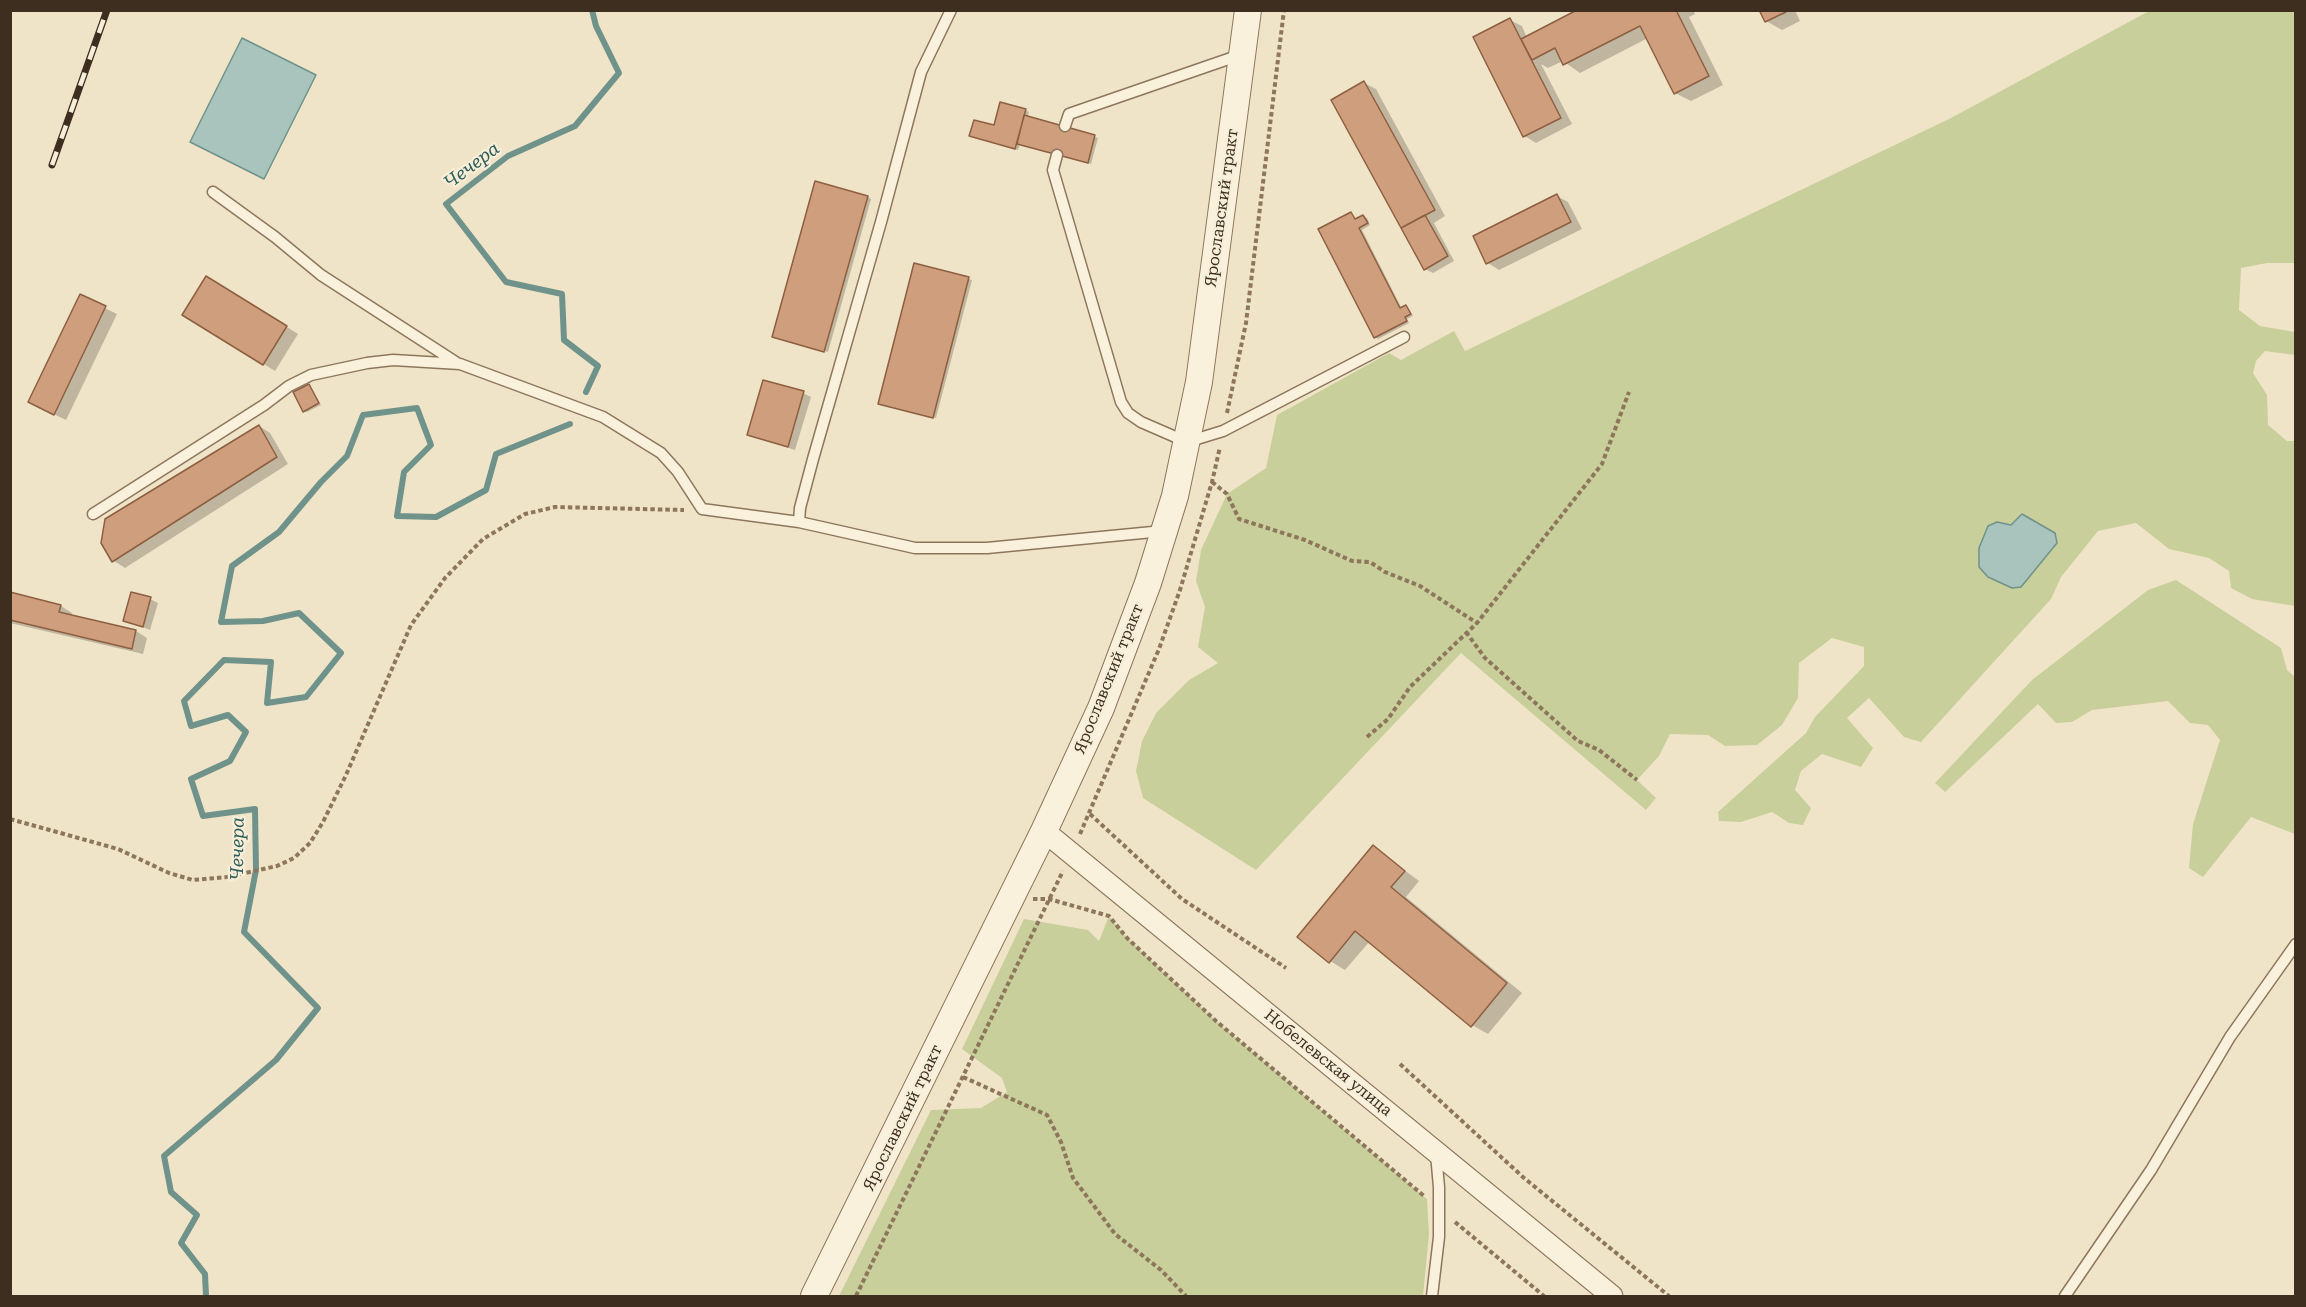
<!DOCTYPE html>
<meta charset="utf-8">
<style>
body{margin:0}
#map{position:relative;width:2306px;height:1307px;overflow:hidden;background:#f0e4c8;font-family:"Roboto Serif",serif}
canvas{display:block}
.frame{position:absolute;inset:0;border:12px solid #3d2e20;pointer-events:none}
</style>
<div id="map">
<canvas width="2306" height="1307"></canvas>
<div class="frame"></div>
</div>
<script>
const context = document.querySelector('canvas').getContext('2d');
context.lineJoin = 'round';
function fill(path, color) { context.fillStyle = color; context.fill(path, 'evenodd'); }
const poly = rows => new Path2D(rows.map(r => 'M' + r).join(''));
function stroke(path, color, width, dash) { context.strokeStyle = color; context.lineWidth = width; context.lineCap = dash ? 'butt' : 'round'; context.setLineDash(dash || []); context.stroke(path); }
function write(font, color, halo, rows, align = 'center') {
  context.font = font + ' "Roboto Serif",serif'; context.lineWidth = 4.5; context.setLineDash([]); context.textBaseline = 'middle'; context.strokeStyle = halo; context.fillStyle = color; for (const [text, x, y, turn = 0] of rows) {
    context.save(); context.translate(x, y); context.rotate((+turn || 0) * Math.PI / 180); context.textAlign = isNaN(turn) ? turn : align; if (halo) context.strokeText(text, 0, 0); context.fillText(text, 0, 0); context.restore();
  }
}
const green = poly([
 [2149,11,2295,11,2295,263,2267,263,2241,268,2239,310,2260,326,2295,332,2295,355,2265,351,2256,361,2253,373,2267,395,2268,425,2287,441,2295,441,2295,606,2252,599,2231,588,2229,571,2209,558,2169,549,2136,523,2098,531,2061,577,2051,599,1921,742,1904,737,1869,698,1847,718,1873,748,1861,767,1822,754,1801,771,1795,790,1811,808,1803,825,1789,823,1772,812,1741,822,1719,821,1718,812,1806,733,1815,717,1864,666,1864,647,1832,638,1799,663,1798,698,1782,725,1757,745,1725,746,1708,735,1670,734,1659,756,1637,780,1656,798,1646,810,1461,653,1256,870,1143,798,1136,771,1142,741,1156,713,1189,680,1218,663,1198,647,1205,607,1196,581,1201,550,1227,494,1266,468,1277,415,1389,353,1401,360,1454,331,1465,351,1951,118],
 [2176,580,2281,648,2287,670,2295,677,2295,834,2251,817,2203,877,2189,868,2193,824,2220,740,2208,725,2190,723,2168,701,2092,710,2072,722,2056,723,2038,704,1945,792,1935,783,2032,680,2148,590],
 [1109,916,1127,938,1216,1021,1427,1199,1429,1235,1423,1296,839,1296,931,1110,981,1108,1007,1092,1002,1078,962,1049,1024,919,1088,930,1099,941]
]);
const water = poly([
 [242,38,316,75,264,179,190,142,242,38],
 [2022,514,2055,533,2057,543,2021,587,2012,588,1988,577,1979,567,1979,548,1988,526,1997,522,2011,525,2022,514]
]);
const shadow = poly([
 [1580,10,1693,10,1695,14,1689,17,1723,85,1691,101,1675,93,1648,38,1580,73,1563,61,1548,68,1541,64,1572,124,1536,143,1525,136,1510,20,1522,26,1527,38],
 [1761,10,1795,10,1800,21,1782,30,1766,21],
 [1364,83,1376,89,1445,216,1434,223,1454,261,1433,273,1425,269],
 [1025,110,1029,112,1027,118,1098,138,1091,164,1020,144,1018,150,971,136,995,127],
 [1557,196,1568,202,1582,229,1499,270,1488,263],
 [868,197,871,199,828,352,777,338],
 [1351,214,1356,220,1363,216,1367,218,1370,225,1362,230,1402,309,1409,309,1413,316,1407,319,1409,323,1378,339,1375,337],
 [915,265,972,280,936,418,883,405],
 [218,284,298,334,275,371,184,315],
 [80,296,117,314,66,420,41,408],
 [309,386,321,405,307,412,304,411],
 [803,393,811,397,795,450,749,434],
 [259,426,270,433,288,464,125,568,114,561,102,542],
 [10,594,61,606,72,613,71,616,136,631,147,638,143,654,10,623],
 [150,599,158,603,150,630,125,620],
 [1373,847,1419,881,1406,897,1522,993,1488,1034,1472,1025,1370,941,1345,970,1330,961]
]);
const stream = poly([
 [586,392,598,366,564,340,562,294,506,282,446,204,508,156,575,126,619,73,596,26,592,10],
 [206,1296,205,1274,181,1243,197,1215,171,1192,164,1156,276,1060,318,1008,244,932,256,870,255,809,203,816,191,779,230,761,246,732,228,715,191,726,184,701,224,660,271,662,267,703,306,697,341,653,299,613,263,621,221,622,232,566,279,532,321,482,347,456,363,415,417,408,431,445,404,472,397,516,436,517,486,490,496,454,570,424]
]);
const building = poly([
 [1577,10,1676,10,1709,76,1674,94,1640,26,1563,65,1555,48,1532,60,1521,39,1577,10],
 [1759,10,1785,10,1786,12,1765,22,1759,10],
 [1510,18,1561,118,1523,137,1473,37,1510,18],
 [1364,81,1435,210,1401,228,1331,100,1364,81],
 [1000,102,1026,109,1015,149,969,136,974,120,994,125,1000,102],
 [1024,115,1095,135,1088,163,1017,144,1024,115],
 [815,181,868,196,824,352,772,337,815,181],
 [1557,194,1571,222,1486,264,1473,236,1557,194],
 [1351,212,1355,219,1363,215,1368,223,1359,228,1400,308,1406,305,1411,314,1405,317,1407,321,1374,338,1318,229,1351,212],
 [1425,215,1448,256,1424,270,1401,228,1425,215],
 [914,263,969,277,933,418,878,404,914,263],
 [206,276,287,326,263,365,182,315,206,276],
 [80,294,106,306,54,415,28,402,80,294],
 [763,380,804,391,788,447,747,435,763,380],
 [309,384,319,403,303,412,293,392,309,384],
 [259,425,277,457,112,562,101,543,105,519,259,425],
 [10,592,61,605,59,612,136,630,132,649,10,620,10,592],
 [131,592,151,597,143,627,123,621,131,592],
 [1373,845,1405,871,1391,887,1507,983,1471,1027,1355,931,1329,963,1297,937,1373,845]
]);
const path = poly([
 [1227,413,1246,323,1284,10],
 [1212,482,1227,494,1239,519,1305,540,1352,561,1370,562,1385,572,1420,586,1477,623],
 [1466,632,1485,658,1578,741,1599,750,1637,780],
 [1367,737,1388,719,1410,687,1477,623,1602,464,1629,392],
 [1090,814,1182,899,1286,968],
 [10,819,118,849,169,873,193,880,227,877,277,866,294,858,310,843,323,822,346,775,411,625,445,578,483,539,525,514,555,507,684,510],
 [1080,834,1159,649,1180,590,1212,482,1220,447],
 [1033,899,1049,899,1109,916,1127,938,1216,1021,1424,1196],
 [1400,1064,1524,1178,1669,1296],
 [963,1077,1047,1115,1061,1142,1073,1178,1115,1234,1161,1270,1186,1296],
 [1455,1222,1544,1296],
 [856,1296,1063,871]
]);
const service = poly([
 [1065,126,1069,114,1240,55],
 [1057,155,1053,170,1121,402,1128,413,1141,422,1187,442,1223,431,1404,337],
 [213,192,275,237,321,275,457,363],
 [93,514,264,405,289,386,311,375,367,363,393,360,460,364,603,417,661,453,678,472,702,509,799,522,915,548,987,548,1163,531],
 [799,522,800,508,813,459,881,222,921,72,951,10],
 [1432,1296,1439,1237,1439,1187,1436,1154],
 [2065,1296,2151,1170,2230,1037,2296,944]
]);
const minor = poly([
 [1044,831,1612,1296]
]);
const tertiary = poly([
 [814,1296,1044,831,1101,708,1148,583,1175,496,1199,382,1248,10]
]);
const rail = poly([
 [52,165,107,10]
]);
const streetNames = [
 ["Ярославский тракт",1222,208,-82],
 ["Ярославский тракт",1109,679,-68],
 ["Нобелевская улица",1328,1063,39],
 ["Ярославский тракт",903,1118,-64]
];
const waterNames = [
 ["Чечера",472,166,-37],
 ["Чечера",238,849,-89]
];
fill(green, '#c9cf9b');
fill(water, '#a9c4bc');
stroke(water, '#6f938a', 1.5);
fill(shadow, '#0003');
stroke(stream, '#6f938a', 6);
fill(building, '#cf9f7d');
stroke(building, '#8d5f41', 1.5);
stroke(service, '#8d765c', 13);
stroke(minor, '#8d765c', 23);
stroke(tertiary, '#8d765c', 28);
stroke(path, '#8d765c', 4, [4.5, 3]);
stroke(service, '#faf1dc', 10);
stroke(minor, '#faf1dc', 21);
stroke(tertiary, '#faf1dc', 26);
stroke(rail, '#3d2e20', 7);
stroke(rail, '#f7eed8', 4.5, [14]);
write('16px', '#3d2e20', '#f7eed8', streetNames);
write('italic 18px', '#2f5d5a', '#f7eed8', waterNames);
</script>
